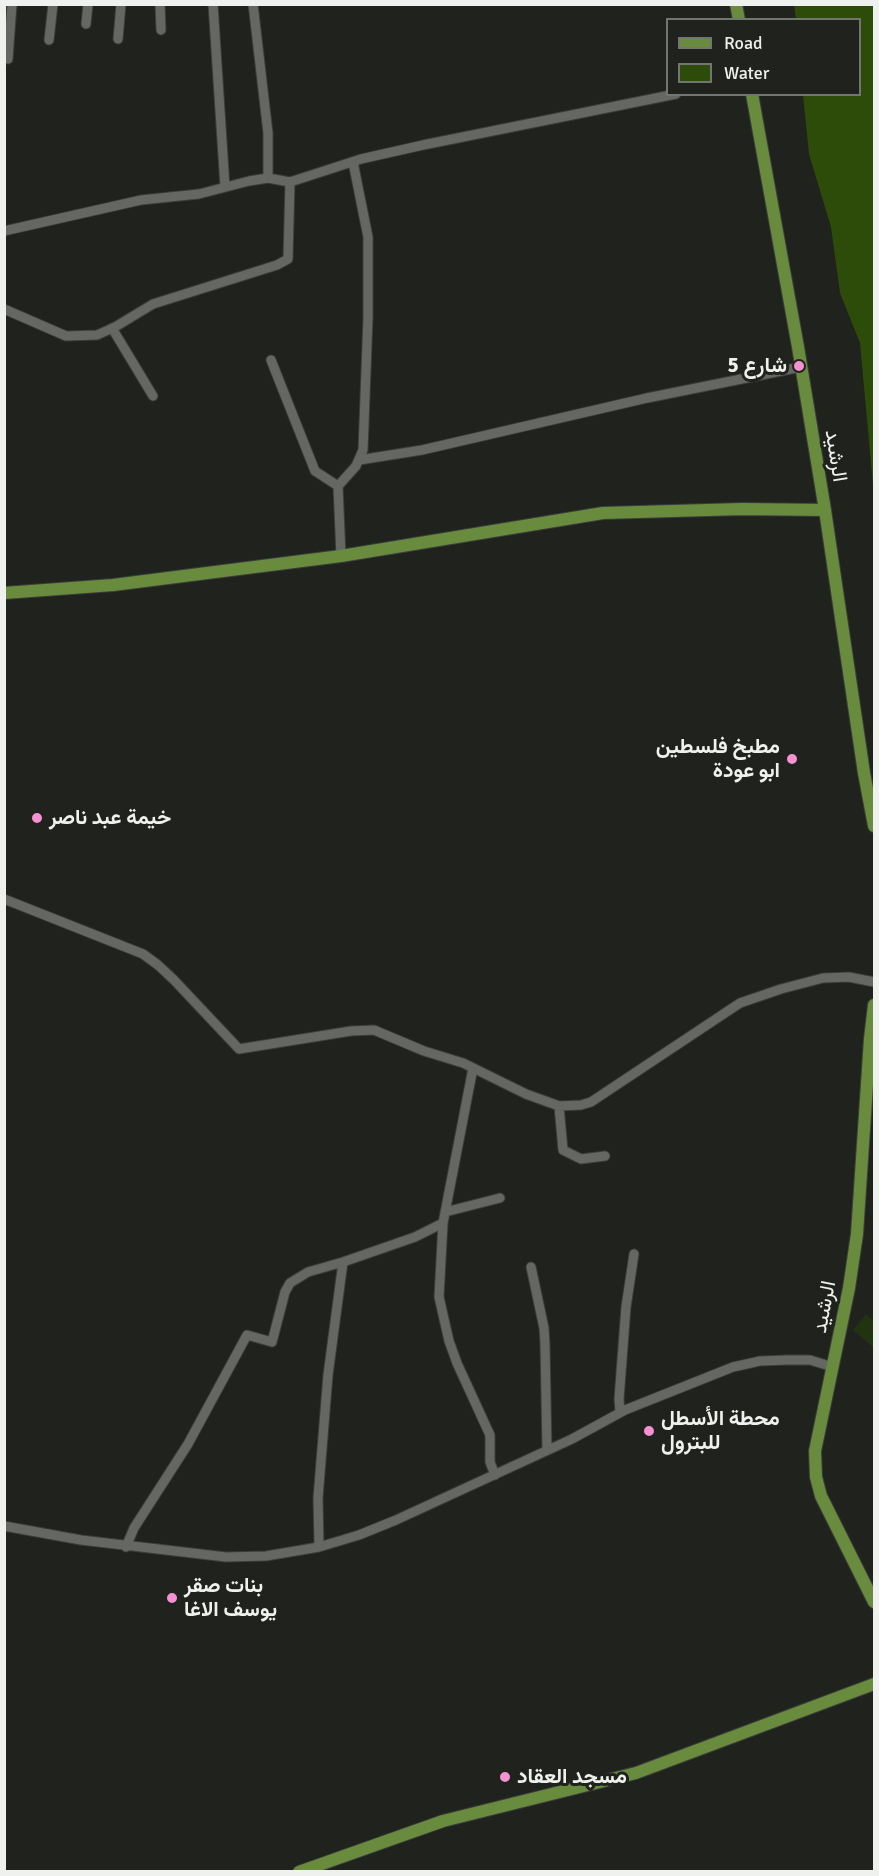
<!DOCTYPE html>
<meta charset="utf-8">
<style>
body{margin:0}
#map{position:relative;width:879px;height:1876px;overflow:hidden;background:#1f221d;font-family:Signika,sans-serif}
canvas{display:block}
.frame{position:absolute;inset:0;border:6px solid #eff1ee;pointer-events:none}
.legend{position:absolute;left:666px;top:18px;width:195px;height:78px;box-sizing:border-box;background:#1f221d;border:2px solid #727571;margin:0;padding:8px 10px;list-style:none;font-size:18px;color:#eff1ee}
.legend li{display:flex;align-items:center;gap:12px;height:30px}
.legend b{width:30px;border:2px solid #727571}
</style>
<div id="map">
<canvas width="879" height="1876"></canvas>
<div class="frame"></div>
<ul class="legend">
<li><b style="height:8px;background:#688b3d"></b>Road</li>
<li><b style="height:16px;background:#2e4c09"></b>Water</li>
</ul>
</div>
<script>
const context = document.querySelector('canvas').getContext('2d');
context.lineJoin = 'round';
function fill(path, color) { context.fillStyle = color; context.fill(path, 'evenodd'); }
const poly = rows => new Path2D(rows.map(r => 'M' + r).join(''));
function stroke(path, color, width, dash) { context.strokeStyle = color; context.lineWidth = width; context.lineCap = dash ? 'butt' : 'round'; context.setLineDash(dash || []); context.stroke(path); }
function write(font, color, halo, rows, align = 'center') {
  context.font = font + ' Signika,Vazirmatn,sans-serif'; context.lineWidth = 6; context.setLineDash([]); context.textBaseline = 'middle'; context.strokeStyle = halo; context.fillStyle = color; for (const [text, x, y, turn = 0] of rows) {
    context.save(); context.translate(x, y); context.rotate((+turn || 0) * Math.PI / 180); context.textAlign = isNaN(turn) ? turn : align; if (halo) context.strokeText(text, 0, 0); context.fillText(text, 0, 0); context.restore();
  }
}
const green = poly([
 [866,1314,874,1321,874,1348,853,1330]
]);
const water = poly([
 [794,5,874,5,874,496,860,343,840,293,831,227,809,154,803,95,860,94,860,20,796,19]
]);
const minor = poly([
 [160,4,161,30],
 [213,4,225,187],
 [253,4,268,133,268,178],
 [86,24,88,4],
 [118,39,121,4],
 [49,40,53,4],
 [8,59,12,4],
 [4,231,141,200,199,194,249,181,268,178,290,182],
 [4,309,66,336,97,335,115,327,153,304,277,265,288,259,290,182,361,159,423,145,676,94],
 [112,328,153,396],
 [271,360,315,471,338,486],
 [359,460,422,450,647,398,801,367],
 [341,556,338,486,356,466,363,450,368,318,368,237,353,162],
 [4,899,143,954,158,965,174,980,239,1049,351,1031,374,1030,424,1051,463,1063,526,1094,559,1106,581,1105,591,1102,740,1003,781,989,823,978,849,977,874,982],
 [473,1068,443,1223,439,1297,449,1341,457,1363,490,1435,490,1462,495,1475],
 [559,1106,563,1150,581,1159,605,1156],
 [445,1212,500,1198],
 [531,1267,544,1328,545,1344,547,1450],
 [620,1412,619,1399,626,1307,634,1254],
 [4,1526,81,1540,226,1557,266,1556,319,1547,359,1535,396,1520,572,1439,625,1410,733,1367,760,1361,787,1360,810,1360,833,1367],
 [126,1547,134,1528,188,1444,247,1335,272,1342,285,1292,290,1283,308,1272,343,1262,415,1237,443,1223],
 [319,1547,318,1498,328,1375,343,1262]
]);
const major = poly([
 [736,4,739,20],
 [752,94,798,347,825,510,864,773,874,826],
 [4,593,113,585,341,556,603,513,742,509,825,510],
 [874,1005,870,1039,857,1234,849,1288,815,1451,816,1477,821,1496,874,1602],
 [299,1872,443,1821,636,1773,874,1684]
]);
const markers = [
 [799,366,6,"#f591d2"],
 [792,759,6,"#f591d2"],
 [37,818,6,"#f591d2"],
 [649,1431,6,"#f591d2"],
 [172,1598,6,"#f591d2"],
 [505,1777,6,"#f591d2"]
];
const poiNames = [
 ["شارع 5",787,366,"right"],
 ["مطبخ فلسطين",780,747,"right"],
 ["ابو عودة",780,771,"right"],
 ["خيمة عبد ناصر",49,818],
 ["محطة الأسطل",661,1419],
 ["للبترول",661,1443],
 ["بنات صقر",184,1586],
 ["يوسف الاغا",184,1610],
 ["مسجد العقاد",517,1777]
];
const streetNames = [
 ["الرشيد",835,456,81],
 ["الرشيد",825,1307,-79]
];
fill(green, '#223312');
fill(water, '#2e4c09');
stroke(minor, '#3c3e3a', 11);
stroke(major, '#3c3e3a', 14);
stroke(minor, '#656862', 9);
stroke(major, '#688b3d', 12);
for (const [x, y, r, color] of markers) { const dot = new Path2D(); dot.arc(x, y, r, 0, 2 * Math.PI); context.fillStyle = color; context.fill(dot); stroke(dot, '#1f221d', 2); }
write('bold 21px', '#eff1ee', '#1f221d', poiNames, 'left');
write('21px', '#eff1ee', '#1f221d', streetNames);
</script>
